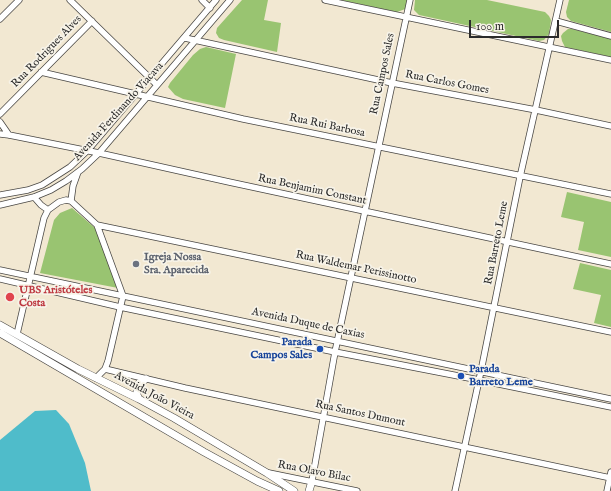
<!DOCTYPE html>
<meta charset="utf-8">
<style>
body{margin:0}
#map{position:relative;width:611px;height:491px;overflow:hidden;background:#f2e8d2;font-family:"IM FELL English",serif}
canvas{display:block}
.scale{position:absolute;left:469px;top:20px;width:90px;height:18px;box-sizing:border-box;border:2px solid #2b2b2b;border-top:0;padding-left:5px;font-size:12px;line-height:14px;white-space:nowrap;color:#2b2b2b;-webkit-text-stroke:3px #f7f3e8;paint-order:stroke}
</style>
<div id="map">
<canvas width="611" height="491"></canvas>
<div class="scale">100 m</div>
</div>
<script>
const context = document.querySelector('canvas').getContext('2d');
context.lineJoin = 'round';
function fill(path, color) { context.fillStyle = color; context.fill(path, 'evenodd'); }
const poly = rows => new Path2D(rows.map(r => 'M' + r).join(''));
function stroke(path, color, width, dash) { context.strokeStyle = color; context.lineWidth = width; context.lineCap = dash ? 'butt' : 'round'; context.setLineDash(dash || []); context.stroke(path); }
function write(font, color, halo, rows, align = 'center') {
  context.font = font + ' "IM FELL English",serif'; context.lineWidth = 3.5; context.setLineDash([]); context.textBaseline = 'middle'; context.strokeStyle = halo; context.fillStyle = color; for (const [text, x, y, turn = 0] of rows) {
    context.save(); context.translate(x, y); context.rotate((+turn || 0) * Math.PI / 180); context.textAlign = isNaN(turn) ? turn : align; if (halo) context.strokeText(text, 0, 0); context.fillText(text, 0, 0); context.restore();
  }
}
const green = poly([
 [242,0,268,0,264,20,281,23,277,52,224,40,219,38,216,33,217,28],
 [341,0,410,0,408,8,397,12],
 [415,0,487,0,545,12,549,16,551,20,549,34,544,40,539,41,419,15,414,10],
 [569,0,611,0,611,32,571,21,567,17,566,12],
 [568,29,572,29,611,39,611,57,565,47,562,41,561,36,563,33],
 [206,47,236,54,225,108,183,99,175,95,168,87,170,83,193,55,200,49],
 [567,192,611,202,611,257,578,250,584,222,561,217],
 [72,208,95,228,118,288,40,273,54,220,60,213],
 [580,263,611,270,611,327,594,323,601,295,573,289]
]);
const water = poly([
 [56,410,69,424,85,463,91,491,0,491,0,440,35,411]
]);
const minor = poly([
 [70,0,157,85],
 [202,0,210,8],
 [325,0,611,60],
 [0,19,19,0],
 [556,21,611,36],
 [185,38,392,83,536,110,611,126],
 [41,72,243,119,611,194],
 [0,114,92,21],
 [0,122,9,135],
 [0,134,9,135,99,153,229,182,611,264],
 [0,195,28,190,42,185,70,167,88,150,216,0],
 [34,197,41,205,48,210],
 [71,201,97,225,123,296,108,361,105,369,96,378],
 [71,201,73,186,78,172],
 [0,205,34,197,51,190,66,181,82,169,99,153,230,0],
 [97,225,611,332],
 [0,270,611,399],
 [0,279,120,307,335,352,479,380,611,407],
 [17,334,44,218,48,210,59,202,66,200,71,201],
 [105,369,185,388,611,478],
 [269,473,357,491],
 [312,481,335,352,410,0],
 [455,491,481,371,520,177,560,0],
 [607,491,611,472]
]);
const major = poly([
 [0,325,78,369,139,399,174,418,267,473,294,491],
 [0,333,204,452,257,481,279,491],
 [139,399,137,395,137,387,139,383,146,379],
 [309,491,312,481]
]);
const markers = [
 [136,264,4,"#6b7280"],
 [10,297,5,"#e0444e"],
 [320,349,4,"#1a4fb4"],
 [461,376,4,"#1a4fb4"]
];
const streetNames = [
 ["Rua Rodrigues Alves",47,52,-46],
 ["Rua Campos Sales",383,74,-78],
 ["Rua Carlos Gomes",447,83,11],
 ["Avenida Ferdinando Viacava",119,112,-48],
 ["Rua Rui Barbosa",327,126,12],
 ["Rua Benjamim Constant",312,190,12],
 ["Rua Barreto Leme",497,243,-79],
 ["Rua Waldemar Perissinotto",356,268,12],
 ["Avenida Duque de Caxias",308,324,12],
 ["Avenida João Vieira",154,396,28],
 ["Rua Santos Dumont",360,414,12],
 ["Rua Olavo Bilac",314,472,11]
];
const worshipNames = [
 ["Igreja Nossa",144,258],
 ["Sra. Aparecida",144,271]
];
const healthNames = [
 ["UBS Aristóteles",19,291],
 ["Costa",19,304]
];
const transitNames = [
 ["Parada",312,343],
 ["Campos Sales",312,356],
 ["Parada",469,370,"left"],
 ["Barreto Leme",469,383,"left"]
];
fill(green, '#99c471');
fill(water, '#4fbcca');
stroke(minor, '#494744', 7);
stroke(major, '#494744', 8);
stroke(minor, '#fff', 5.5);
stroke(major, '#fff', 7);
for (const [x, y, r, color] of markers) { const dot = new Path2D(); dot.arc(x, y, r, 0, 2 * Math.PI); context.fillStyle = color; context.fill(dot); stroke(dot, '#f7f3e8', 1.5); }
write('11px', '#2b2b2b', '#f7f3e8', streetNames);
write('bold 11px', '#5b616d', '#f7f3e8', worshipNames, 'left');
write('bold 11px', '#be3a42', '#f7f3e8', healthNames, 'left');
write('bold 11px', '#164399', '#f7f3e8', transitNames, 'right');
</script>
